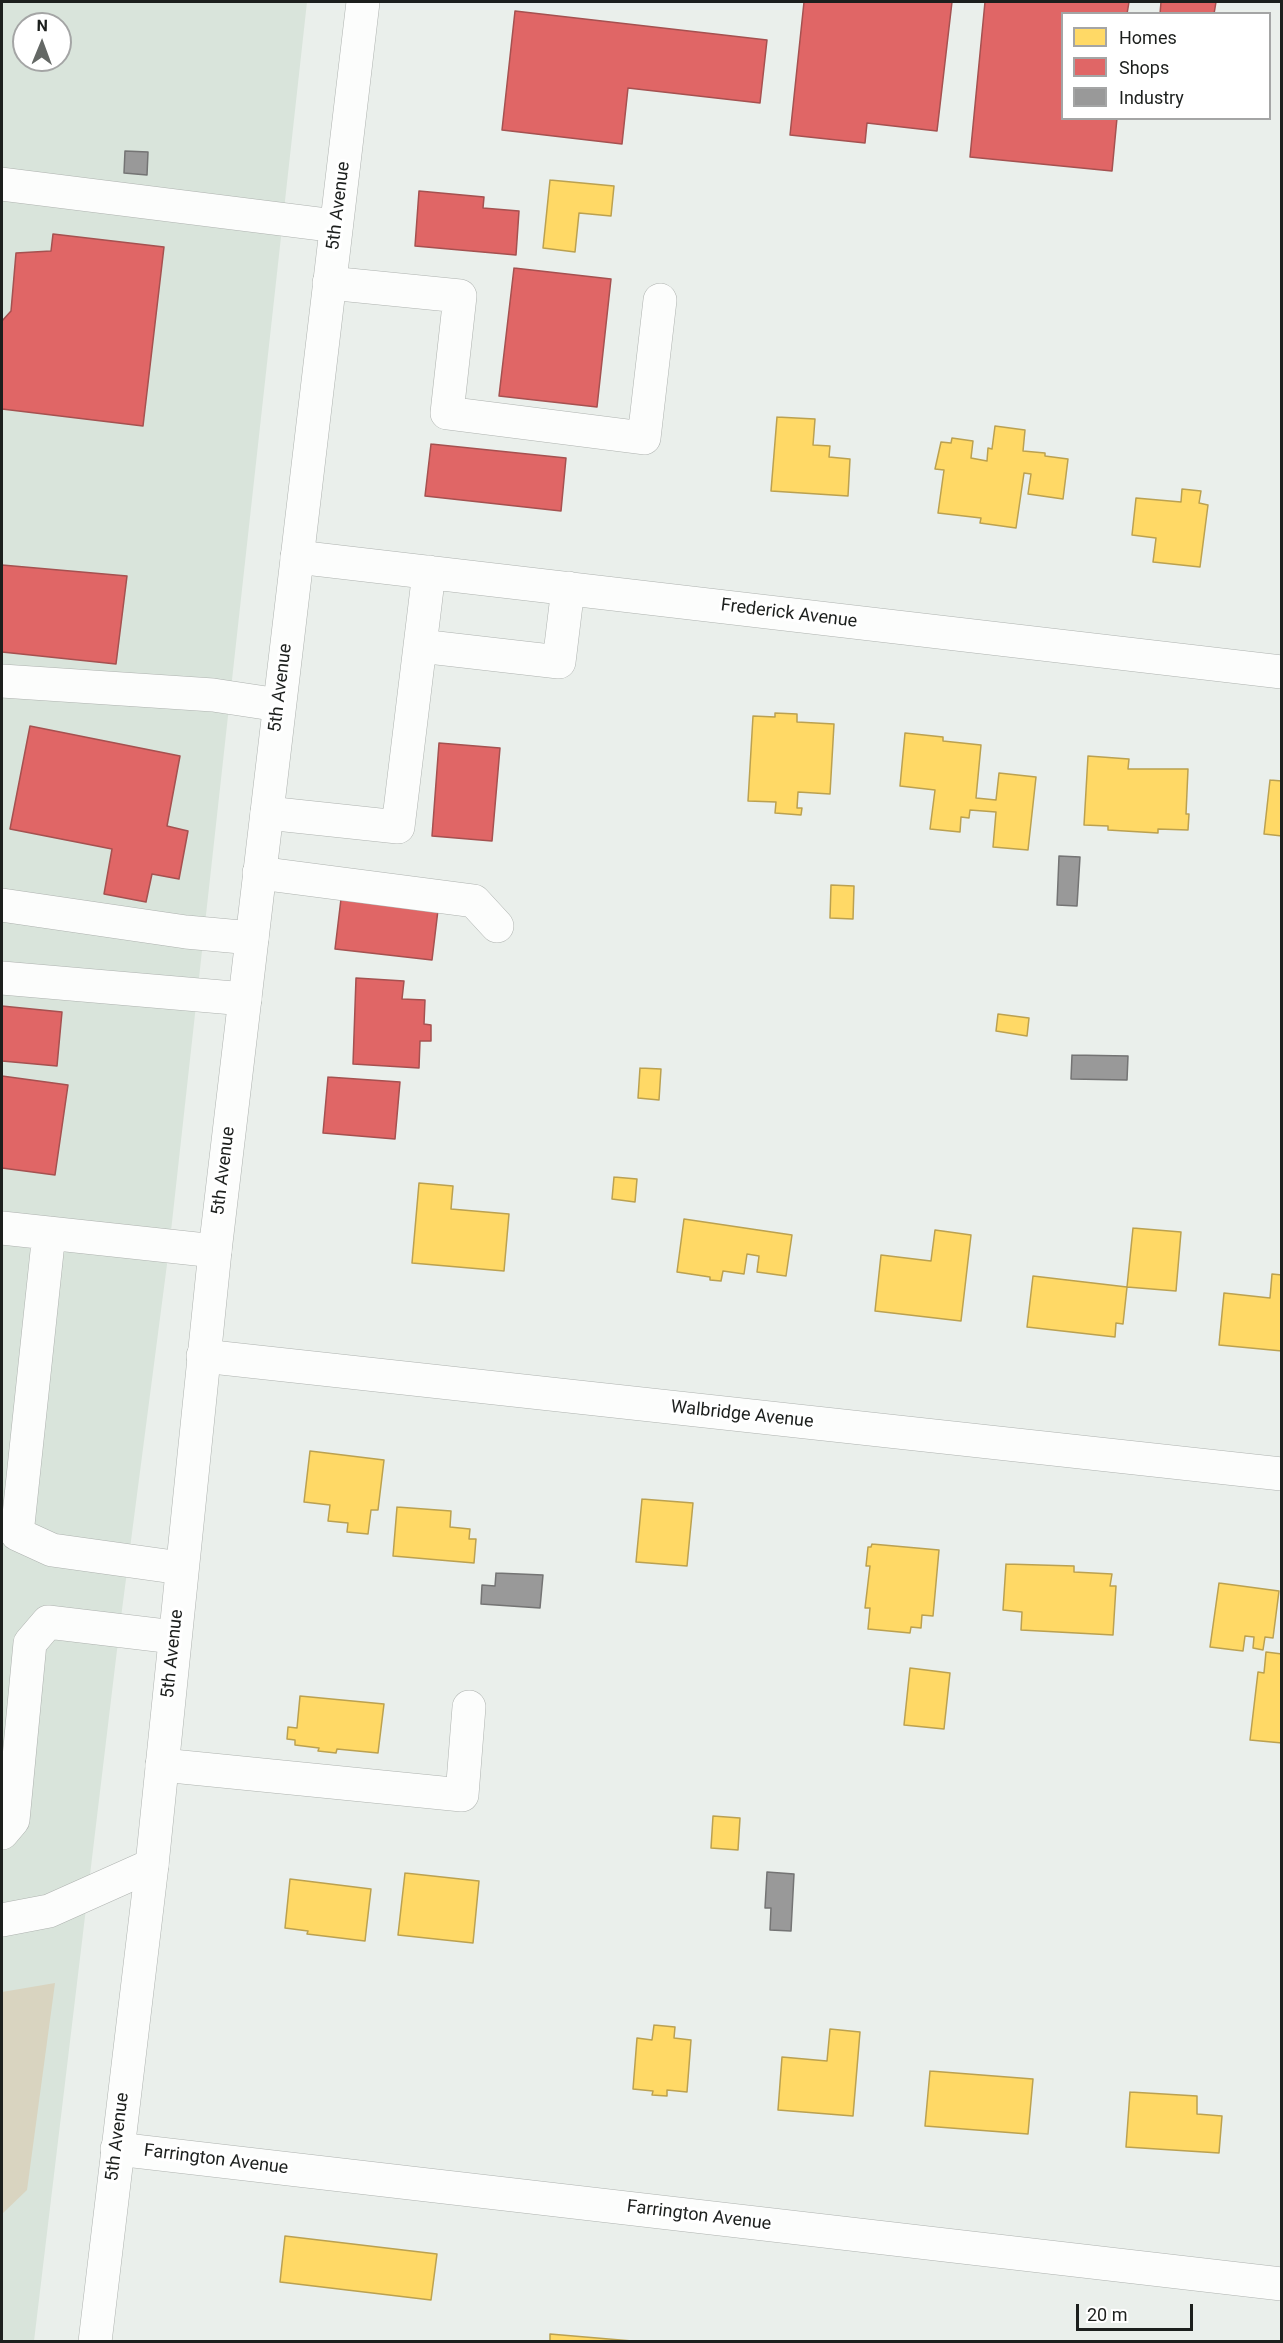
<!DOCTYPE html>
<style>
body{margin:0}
#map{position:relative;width:1283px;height:2343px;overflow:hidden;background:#eaefeb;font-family:Roboto,sans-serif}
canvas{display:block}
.frame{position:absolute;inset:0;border:3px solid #1c1f1d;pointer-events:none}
.legend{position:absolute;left:1061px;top:12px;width:210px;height:108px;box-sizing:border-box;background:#fff;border:2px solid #a4a5a5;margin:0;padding:8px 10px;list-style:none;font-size:18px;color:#1c1f1d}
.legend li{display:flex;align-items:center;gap:12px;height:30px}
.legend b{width:30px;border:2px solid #a4a5a5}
.north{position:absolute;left:12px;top:12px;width:60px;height:60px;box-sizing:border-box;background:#fff;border:2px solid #a4a5a5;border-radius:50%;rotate:1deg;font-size:16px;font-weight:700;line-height:24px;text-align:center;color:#1c1f1d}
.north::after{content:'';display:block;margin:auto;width:21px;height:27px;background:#646865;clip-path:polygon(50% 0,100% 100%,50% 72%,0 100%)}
.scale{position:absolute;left:1076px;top:2304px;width:117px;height:27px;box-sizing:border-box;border:3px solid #1c1f1d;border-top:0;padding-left:8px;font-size:18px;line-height:21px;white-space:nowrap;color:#1c1f1d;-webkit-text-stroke:4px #fff;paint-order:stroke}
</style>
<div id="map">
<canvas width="1283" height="2343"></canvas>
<div class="frame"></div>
<ul class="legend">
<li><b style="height:16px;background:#ffd966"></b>Homes</li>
<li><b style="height:16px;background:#e06666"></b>Shops</li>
<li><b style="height:16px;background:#999"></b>Industry</li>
</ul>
<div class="north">N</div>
<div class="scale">20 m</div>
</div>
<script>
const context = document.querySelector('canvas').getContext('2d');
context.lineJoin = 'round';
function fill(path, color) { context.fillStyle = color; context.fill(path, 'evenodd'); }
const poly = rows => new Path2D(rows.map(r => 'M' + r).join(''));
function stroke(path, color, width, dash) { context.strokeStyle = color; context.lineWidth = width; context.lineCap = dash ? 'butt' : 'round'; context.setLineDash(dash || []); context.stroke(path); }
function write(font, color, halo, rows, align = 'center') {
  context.font = font + ' Roboto,sans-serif'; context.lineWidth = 6; context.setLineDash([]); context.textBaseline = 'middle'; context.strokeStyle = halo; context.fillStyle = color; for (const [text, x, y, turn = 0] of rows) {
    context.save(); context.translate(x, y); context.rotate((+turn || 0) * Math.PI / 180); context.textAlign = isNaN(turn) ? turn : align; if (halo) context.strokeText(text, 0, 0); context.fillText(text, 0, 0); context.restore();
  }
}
const built = poly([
 [2,2,307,2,169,1249,120,1625,34,2341,2,2342],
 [24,24,60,24,60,60,24,60]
]);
const forest = poly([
 [55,1983,27,2190,2,2214,2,1992]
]);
const homes = poly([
 [550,180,614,186,611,216,579,213,575,252,543,248,550,180],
 [777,417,815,419,813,445,830,446,829,457,850,459,848,496,771,491,777,417],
 [995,426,1025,430,1023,451,1045,453,1045,456,1068,459,1063,499,1028,494,1031,474,1024,473,1016,528,980,523,981,518,938,513,944,470,935,469,941,442,951,443,952,438,973,441,971,458,987,461,988,448,992,449,995,426],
 [1182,489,1201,491,1199,503,1208,505,1200,567,1153,562,1156,538,1132,535,1136,498,1181,502,1182,489],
 [775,713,797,714,797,722,834,724,830,794,798,792,797,808,802,808,801,815,775,813,776,802,748,801,753,716,775,717,775,713],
 [905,733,943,737,943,741,981,745,976,798,996,800,999,773,1036,777,1028,850,993,847,996,812,970,810,969,818,961,817,960,832,930,829,935,790,900,786,905,733],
 [1088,756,1129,759,1128,769,1188,769,1186,814,1189,814,1188,830,1158,829,1158,833,1108,830,1108,826,1084,825,1088,756],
 [1270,780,1282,781,1282,836,1264,834,1270,780],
 [831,885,854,886,853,919,830,918,831,885],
 [998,1014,1029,1018,1027,1036,996,1031,998,1014],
 [640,1068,661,1069,659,1100,638,1098,640,1068],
 [614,1177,637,1179,635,1202,612,1199,614,1177],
 [419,1183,453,1186,451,1209,509,1214,504,1271,412,1263,419,1183],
 [684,1219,792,1235,786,1276,757,1272,759,1256,747,1254,744,1274,723,1271,721,1281,710,1280,710,1277,677,1272,684,1219],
 [1133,1228,1181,1232,1176,1291,1127,1287,1133,1228],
 [935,1230,971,1235,961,1321,875,1311,881,1255,931,1261,935,1230],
 [1272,1274,1282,1275,1282,1351,1219,1345,1224,1293,1270,1298,1272,1274],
 [1033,1276,1127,1287,1123,1324,1116,1323,1115,1337,1027,1327,1033,1276],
 [310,1451,384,1460,378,1510,371,1510,368,1534,347,1532,348,1523,328,1521,330,1505,304,1502,310,1451],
 [642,1499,693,1503,687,1566,636,1562,642,1499],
 [397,1507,451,1511,450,1527,470,1529,469,1539,476,1539,474,1563,393,1556,397,1507],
 [872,1544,939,1550,933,1616,922,1615,921,1628,911,1627,910,1633,868,1629,870,1608,865,1608,870,1566,866,1566,868,1547,871,1547,872,1544],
 [1006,1564,1074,1566,1074,1572,1112,1574,1110,1586,1116,1586,1113,1635,1021,1630,1022,1612,1003,1610,1006,1564],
 [1219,1583,1279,1591,1273,1638,1265,1637,1263,1650,1253,1648,1254,1637,1245,1636,1243,1651,1210,1647,1219,1583],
 [1266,1652,1282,1654,1282,1743,1250,1740,1258,1672,1264,1673,1266,1652],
 [910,1668,950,1673,944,1729,904,1725,910,1668],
 [300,1696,384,1704,378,1753,337,1749,336,1753,318,1751,319,1748,295,1745,295,1740,287,1739,288,1727,297,1728,300,1696],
 [713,1816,740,1818,738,1850,711,1848,713,1816],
 [405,1873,479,1881,473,1943,398,1935,405,1873],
 [290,1879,371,1889,365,1941,307,1934,308,1931,285,1928,290,1879],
 [654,2025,675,2027,674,2038,691,2040,687,2092,667,2090,667,2096,652,2095,653,2091,633,2089,637,2038,652,2040,654,2025],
 [830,2029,860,2032,853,2116,778,2110,782,2057,827,2061,830,2029],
 [930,2071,1033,2079,1028,2134,925,2126,930,2071],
 [1130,2092,1197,2096,1197,2114,1222,2116,1219,2153,1126,2147,1130,2092],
 [285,2236,437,2254,431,2300,280,2282,285,2236],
 [550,2334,644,2342,550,2342,550,2334]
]);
const shops = poly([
 [804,2,952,2,937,131,867,123,865,143,790,135,804,2],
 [985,2,1129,2,1127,14,1062,14,1062,118,1117,118,1112,171,970,157,985,2],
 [1161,2,1216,2,1214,14,1160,14,1161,2],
 [515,11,767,40,760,103,628,88,622,144,502,130,515,11],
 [419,191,484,197,483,208,519,211,516,255,415,246,419,191],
 [53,234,164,247,143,426,2,409,2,321,11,311,16,253,51,251,53,234],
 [514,268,611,279,597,407,499,396,514,268],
 [431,444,566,458,561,511,425,496,431,444],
 [2,565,127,576,116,664,2,652,2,565],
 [30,726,180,756,167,826,188,831,179,879,152,874,146,902,104,894,112,849,10,829,30,726],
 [439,743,500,748,492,841,432,836,439,743],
 [341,899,438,910,432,960,335,949,341,899],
 [356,978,404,981,402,999,425,1000,424,1024,431,1025,431,1041,420,1041,419,1068,353,1064,356,978],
 [2,1006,62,1012,57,1066,2,1061,2,1006],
 [2,1076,68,1085,55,1175,2,1168,2,1076],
 [328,1077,400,1082,395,1139,323,1133,328,1077]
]);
const industry = poly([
 [125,151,148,152,147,175,124,173,125,151],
 [1059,856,1080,857,1077,906,1057,905,1059,856],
 [1072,1055,1128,1056,1127,1080,1071,1079,1072,1055],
 [496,1573,543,1575,540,1608,481,1604,482,1585,495,1586,496,1573],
 [767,1872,794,1874,791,1931,770,1930,771,1908,765,1908,767,1872]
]);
const minor = poly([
 [2,184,336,226],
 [329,283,460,296,447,413,644,438,660,300],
 [297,557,1282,672],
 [420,646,559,662,568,588],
 [2,681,213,695,279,705],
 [267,813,398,827,429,572],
 [259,873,474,901,497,926],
 [2,905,186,932,252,938],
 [2,978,245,999],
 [2,1228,215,1251],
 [49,1233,17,1534,52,1550,181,1568],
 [203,1356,1282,1474],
 [162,1765,462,1795,469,1707],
 [2,1833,13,1820,30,1643,48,1622,174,1637],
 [2,1920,49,1911,152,1865],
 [117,2149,1282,2284]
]);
const major = poly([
 [95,2342,152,1865,215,1251,363,2]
]);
const streetNames = [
 ["5th Avenue",339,206,-83],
 ["Frederick Avenue",789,614,7],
 ["5th Avenue",281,688,-83],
 ["5th Avenue",224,1171,-83],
 ["Walbridge Avenue",742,1415,6],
 ["5th Avenue",173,1654,-84],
 ["5th Avenue",118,2137,-83],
 ["Farrington Avenue",216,2160,7],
 ["Farrington Avenue",699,2216,7]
];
fill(built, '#d9e4db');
fill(forest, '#d9d4c0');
fill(homes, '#ffd966');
stroke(homes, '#bba150', 1.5);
fill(shops, '#e06666');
stroke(shops, '#a55150', 1.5);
fill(industry, '#999');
stroke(industry, '#747474', 1.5);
stroke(minor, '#aeb2af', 34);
stroke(major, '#aeb2af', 34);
stroke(minor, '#fcfdfc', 33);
stroke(major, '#fcfdfc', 33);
write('18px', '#1c1f1d', '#fff', streetNames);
</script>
